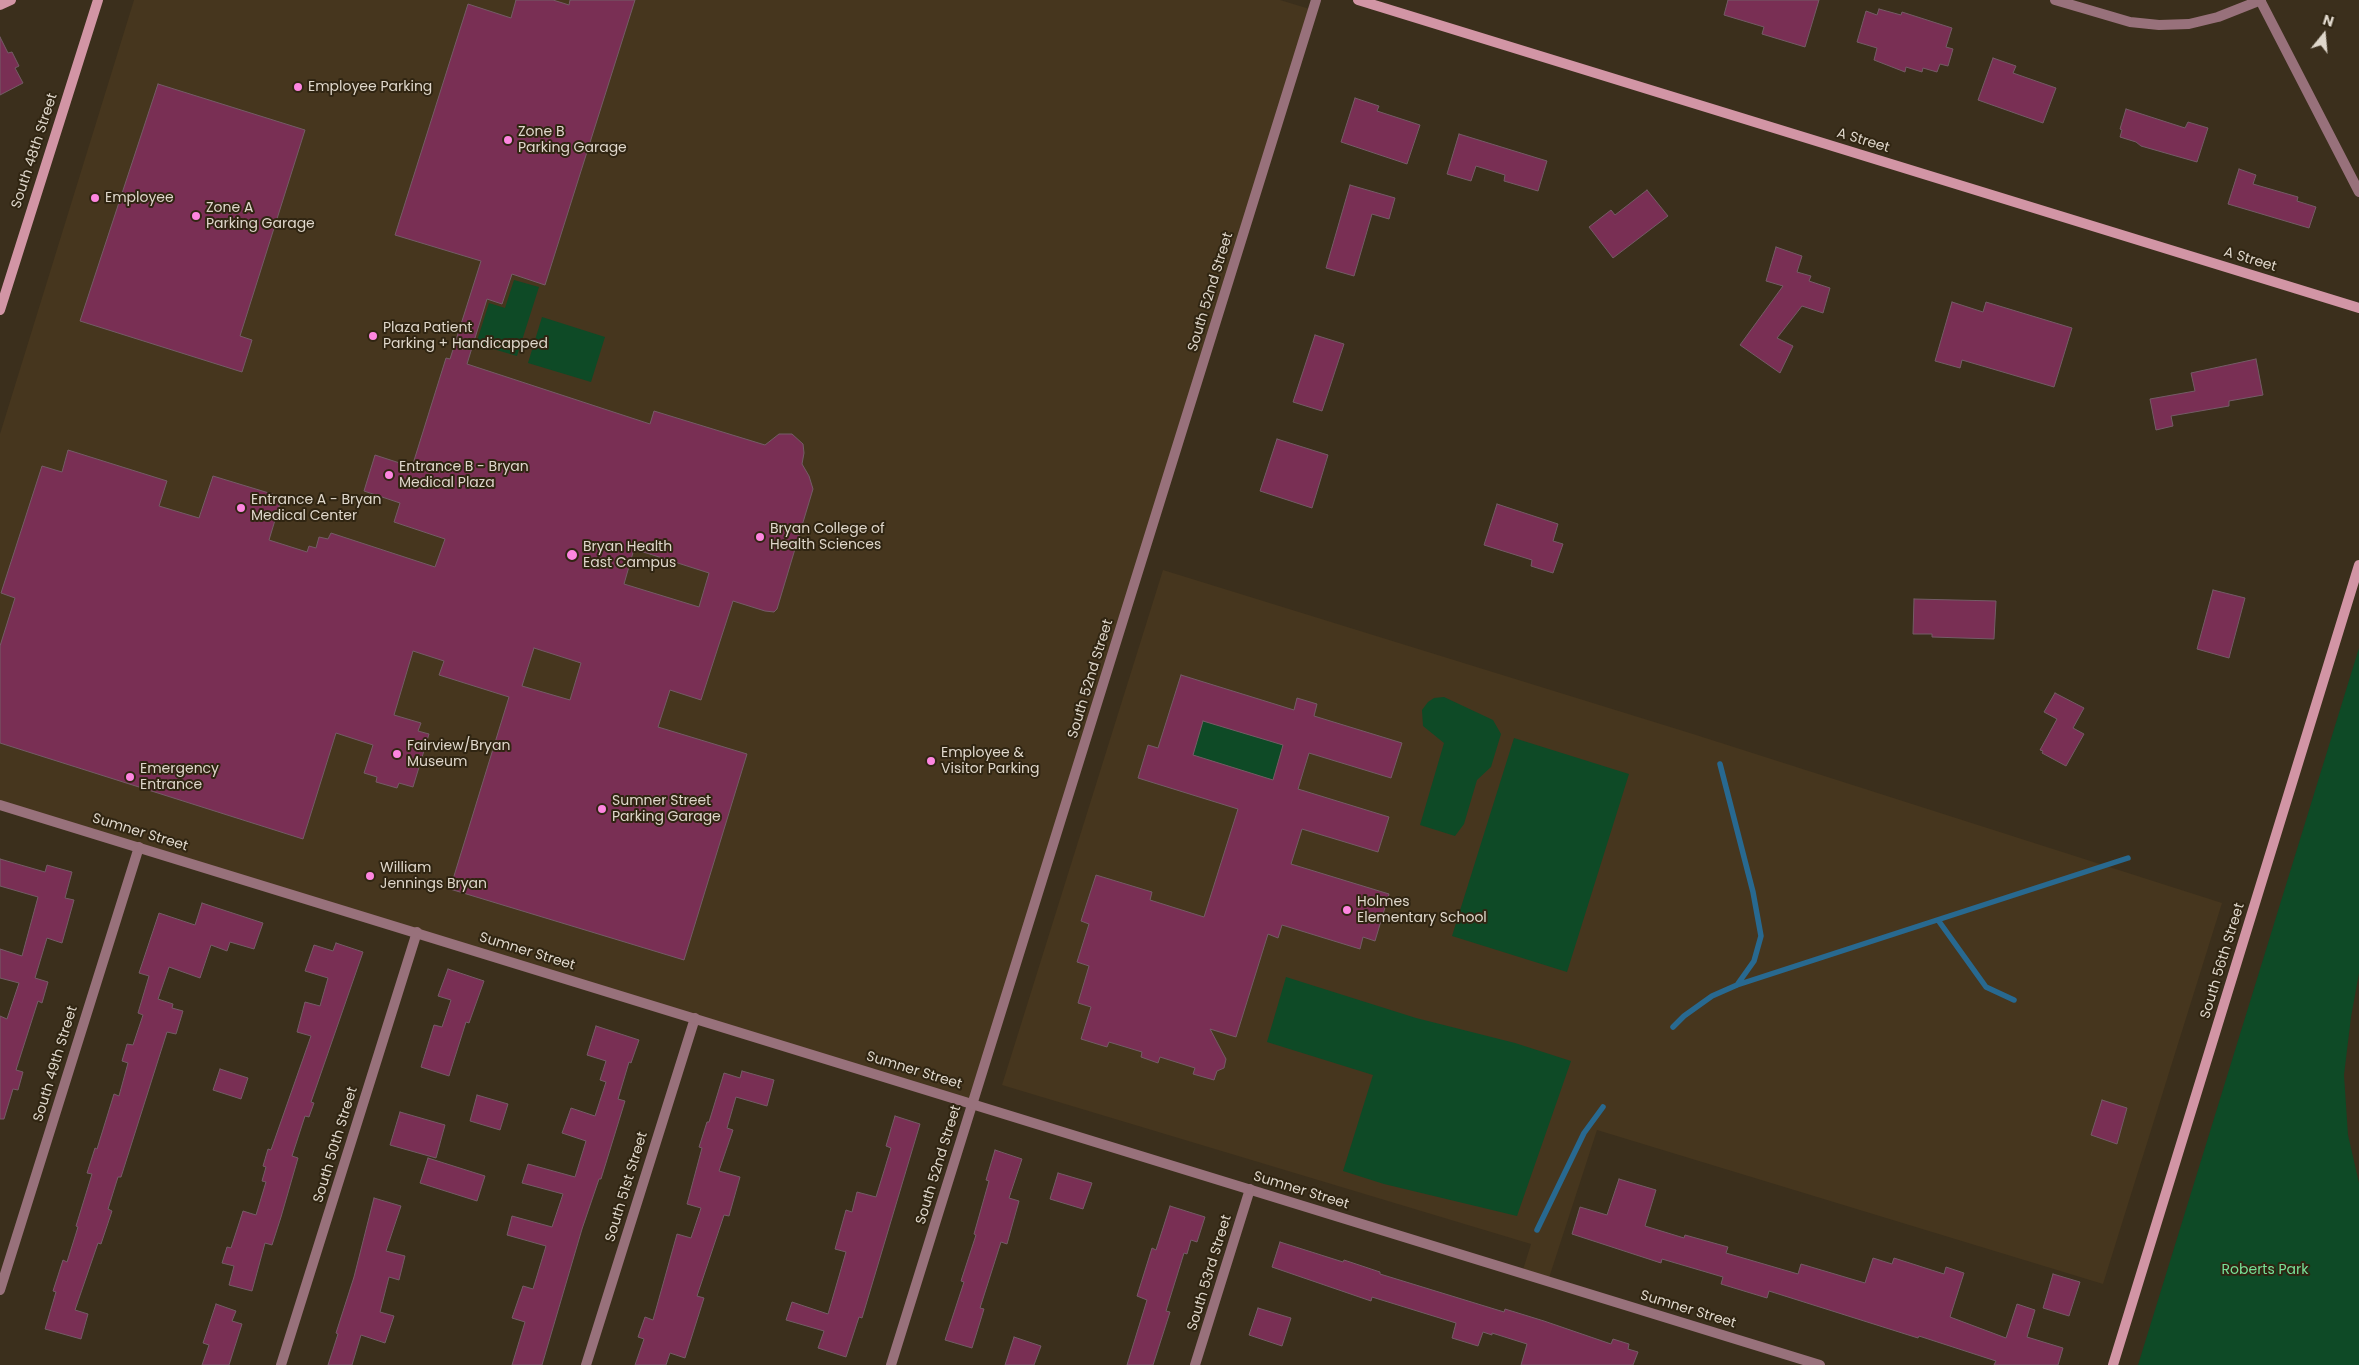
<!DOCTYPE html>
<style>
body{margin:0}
#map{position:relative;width:2359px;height:1365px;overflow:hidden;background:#3b2f1c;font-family:Poppins,sans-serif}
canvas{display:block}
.north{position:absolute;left:2299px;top:10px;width:50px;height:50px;-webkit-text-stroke:4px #302512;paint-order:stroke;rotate:17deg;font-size:14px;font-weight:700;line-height:20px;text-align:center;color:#dfd7cb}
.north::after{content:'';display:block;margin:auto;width:18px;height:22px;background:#dfd7cb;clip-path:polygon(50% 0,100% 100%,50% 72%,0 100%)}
</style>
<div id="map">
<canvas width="2359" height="1365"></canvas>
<div class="north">N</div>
</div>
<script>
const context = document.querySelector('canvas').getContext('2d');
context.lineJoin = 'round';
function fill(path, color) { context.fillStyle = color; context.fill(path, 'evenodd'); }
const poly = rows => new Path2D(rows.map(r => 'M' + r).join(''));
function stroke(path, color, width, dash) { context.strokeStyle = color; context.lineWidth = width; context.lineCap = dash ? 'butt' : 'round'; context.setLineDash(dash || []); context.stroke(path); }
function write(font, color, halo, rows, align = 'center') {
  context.font = font + ' Poppins,sans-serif'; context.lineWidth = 4; context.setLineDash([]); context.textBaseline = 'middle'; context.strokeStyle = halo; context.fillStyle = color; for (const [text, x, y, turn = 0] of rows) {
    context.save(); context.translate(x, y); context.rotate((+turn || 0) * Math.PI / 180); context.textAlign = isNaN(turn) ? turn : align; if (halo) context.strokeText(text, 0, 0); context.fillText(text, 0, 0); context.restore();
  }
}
const built = poly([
 [134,0,1280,0,1313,10,972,1104,0,805,0,434],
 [1163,570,1693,734,2222,903,2103,1284,1597,1130,1548,1281,1522,1273,1531,1244,1002,1085]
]);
const green = poly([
 [514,280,539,287,517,356,476,344,489,303,505,308],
 [542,317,605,337,591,382,528,363],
 [2359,648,2359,973,2351,1017,2344,1075,2348,1135,2359,1183,2359,1365,2138,1365],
 [1444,697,1493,720,1501,734,1491,767,1477,780,1464,824,1455,836,1420,825,1444,743,1423,726,1422,710,1428,702,1434,698],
 [1203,721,1283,745,1273,780,1193,755],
 [1514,738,1629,774,1567,972,1452,936],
 [1286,977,1416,1018,1515,1043,1571,1061,1517,1216,1384,1184,1343,1171,1373,1075,1267,1042]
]);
const stream = poly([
 [1720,764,1753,892,1761,936,1754,961,1737,985],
 [1938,920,1986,987,2014,1000],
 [1673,1027,1684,1016,1712,996,1737,985,2128,858],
 [1537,1230,1584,1133,1603,1107]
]);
const building = poly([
 [516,0,553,0,569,5,570,0,635,0,545,285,512,274,502,304,487,299,467,364,650,424,654,411,765,445,779,434,792,434,803,444,804,453,802,464,809,476,813,489,777,609,774,612,765,611,733,601,701,700,670,690,658,727,747,754,684,960,450,889,509,697,439,675,444,661,413,651,394,715,421,723,418,731,429,734,413,787,399,783,397,788,376,782,377,777,364,773,373,745,336,733,303,839,0,743,0,646,15,598,1,593,42,466,62,472,68,450,167,481,159,506,199,518,213,476,282,497,269,540,307,552,309,546,316,548,319,537,328,539,331,533,435,567,445,539,394,522,400,503,364,491,375,455,412,467,446,358,450,359,481,261,395,235,468,4,511,18,516,0],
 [634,549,709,573,699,607,624,584,634,549],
 [534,648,581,663,570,700,522,686,534,648],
 [1728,0,1819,0,1805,47,1762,34,1764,27,1724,15,1728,0],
 [1879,9,1901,15,1902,12,1952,28,1946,47,1953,49,1948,66,1940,64,1937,72,1923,68,1922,72,1906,67,1905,72,1874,60,1877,48,1857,42,1866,11,1877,15,1879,9],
 [0,37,8,53,12,52,19,66,15,68,23,83,0,95,0,37],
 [1993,58,2016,66,2013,73,2056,88,2043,123,1978,100,1993,58],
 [158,84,305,130,240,336,252,340,242,372,80,321,158,84],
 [1355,98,1379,106,1377,111,1420,125,1407,164,1341,142,1355,98],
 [2126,109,2185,128,2188,122,2208,128,2197,162,2141,146,2136,142,2120,137,2122,130,2120,129,2126,109],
 [1459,134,1547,161,1538,191,1504,181,1505,175,1476,166,1471,181,1447,174,1459,134],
 [2239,169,2256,175,2253,184,2298,197,2297,201,2316,207,2309,228,2228,204,2239,169],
 [1350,185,1395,198,1389,219,1372,214,1354,276,1326,268,1350,185],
 [1647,190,1668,216,1613,258,1589,227,1611,210,1615,215,1647,190],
 [1776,247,1802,256,1797,272,1811,276,1809,281,1830,288,1823,313,1802,306,1777,338,1793,346,1780,373,1740,345,1783,286,1766,281,1776,247],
 [1952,302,1983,312,1986,302,2072,328,2054,387,1962,360,1960,368,1935,361,1952,302],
 [1315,335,1344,344,1322,411,1293,402,1315,335],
 [2256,359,2263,395,2229,401,2229,406,2171,416,2173,426,2156,430,2150,399,2195,391,2191,373,2256,359],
 [1277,439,1328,455,1312,508,1260,491,1277,439],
 [1497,504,1558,524,1553,541,1563,544,1553,573,1531,566,1532,560,1484,545,1497,504],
 [2213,590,2245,598,2229,658,2197,649,2213,590],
 [1914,599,1996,601,1994,639,1932,637,1932,634,1913,634,1914,599],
 [1181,675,1294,710,1297,698,1317,704,1314,716,1402,743,1391,778,1309,753,1298,789,1389,817,1378,852,1302,829,1291,864,1389,894,1375,941,1363,937,1360,949,1282,925,1278,938,1268,934,1236,1037,1210,1029,1226,1059,1224,1068,1217,1071,1214,1080,1193,1074,1195,1068,1160,1057,1158,1063,1141,1057,1142,1052,1109,1042,1107,1047,1081,1039,1091,1007,1078,1003,1089,966,1077,962,1089,924,1081,921,1096,875,1152,892,1150,900,1204,917,1238,809,1138,778,1148,745,1158,748,1181,675],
 [1203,721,1283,745,1273,780,1193,755,1203,721],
 [2055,693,2084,708,2073,728,2084,734,2066,766,2042,753,2043,751,2040,750,2057,719,2044,712,2055,693],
 [0,859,45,872,47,865,72,872,65,898,74,900,62,943,47,938,35,978,48,982,42,1003,38,1001,16,1070,23,1072,18,1090,13,1089,4,1119,0,1119,0,1016,7,1019,19,983,0,978,0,949,22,956,38,897,0,886,0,859],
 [202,903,263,923,254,949,230,942,227,951,211,945,200,978,169,967,158,999,173,1004,172,1008,183,1011,176,1034,167,1032,121,1177,118,1177,108,1209,112,1211,101,1244,98,1243,75,1310,88,1314,81,1339,45,1329,56,1292,53,1291,63,1260,67,1262,78,1227,76,1226,92,1174,87,1173,95,1148,97,1149,114,1094,119,1096,128,1063,122,1061,127,1044,133,1045,143,1015,138,1013,149,976,139,973,159,913,195,925,202,903],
 [336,943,363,952,311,1102,314,1103,309,1117,305,1116,292,1156,298,1158,281,1217,272,1245,265,1243,252,1291,229,1285,234,1266,222,1263,227,1247,231,1248,243,1211,256,1215,266,1182,262,1181,266,1167,263,1166,268,1149,271,1150,311,1036,297,1032,305,1002,320,1006,328,978,305,971,314,945,333,951,336,943],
 [448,969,484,981,469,1023,466,1022,449,1076,421,1067,434,1025,442,1027,451,1000,438,996,448,969],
 [596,1026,639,1040,631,1063,629,1062,618,1099,625,1101,601,1179,599,1179,582,1229,542,1365,512,1365,525,1322,512,1318,523,1286,533,1289,546,1246,507,1235,512,1216,552,1227,563,1194,522,1183,528,1164,575,1177,586,1141,562,1133,571,1108,595,1116,606,1082,600,1080,606,1061,587,1055,596,1026],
 [220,1069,248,1078,241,1099,213,1090,220,1069],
 [742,1071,774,1080,767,1106,736,1097,727,1128,733,1130,719,1171,740,1177,729,1216,724,1215,697,1296,704,1298,685,1358,670,1353,666,1365,635,1365,644,1339,638,1337,645,1317,653,1320,677,1234,691,1238,701,1208,687,1204,702,1148,699,1147,707,1122,709,1122,724,1073,740,1078,742,1071],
 [477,1095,508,1104,500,1130,470,1121,477,1095],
 [2102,1100,2127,1108,2117,1144,2091,1135,2102,1100],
 [400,1112,445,1125,436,1158,390,1145,400,1112],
 [895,1116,920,1124,862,1318,859,1317,846,1357,818,1348,824,1331,786,1320,792,1302,828,1314,846,1252,835,1249,846,1210,852,1212,857,1192,876,1197,891,1148,886,1146,895,1116],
 [995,1150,1022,1159,1009,1198,1019,1201,1007,1244,1001,1242,980,1308,984,1309,972,1348,945,1340,964,1282,961,1281,976,1235,974,1234,989,1181,986,1180,995,1150],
 [428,1158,485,1176,477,1201,420,1183,428,1158],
 [1058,1173,1092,1183,1083,1209,1050,1199,1058,1173],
 [1619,1179,1656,1190,1645,1226,1684,1238,1685,1235,1728,1247,1726,1253,1798,1274,1801,1264,1865,1283,1873,1258,1892,1264,1894,1258,1944,1274,1946,1267,1964,1273,1950,1317,2006,1338,2017,1304,2035,1310,2027,1337,2063,1348,2058,1365,1994,1365,1996,1361,1919,1336,1918,1338,1769,1291,1767,1298,1721,1284,1723,1277,1662,1259,1661,1263,1572,1234,1580,1207,1607,1215,1619,1179],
 [374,1198,401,1206,386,1251,405,1256,399,1280,389,1277,380,1312,394,1316,385,1343,361,1335,352,1365,328,1365,338,1334,336,1333,354,1277,374,1198],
 [1170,1206,1205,1217,1197,1242,1191,1240,1187,1254,1184,1253,1166,1311,1170,1312,1153,1365,1127,1365,1147,1300,1137,1296,1152,1248,1156,1250,1170,1206],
 [1280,1242,1343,1262,1344,1260,1380,1272,1380,1274,1504,1312,1505,1309,1544,1321,1611,1344,1613,1339,1629,1344,1628,1349,1638,1352,1633,1365,1521,1365,1527,1344,1492,1333,1492,1335,1483,1332,1478,1346,1452,1338,1456,1323,1372,1297,1371,1301,1272,1267,1280,1242],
 [2053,1274,2080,1282,2069,1316,2043,1308,2053,1274],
 [216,1304,236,1311,232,1321,242,1324,229,1365,202,1365,209,1345,203,1343,216,1304],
 [1258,1308,1291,1318,1282,1346,1249,1335,1258,1308],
 [1014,1337,1041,1346,1034,1365,1005,1365,1014,1337]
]);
const minor = poly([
 [2055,0,2130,22,2159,25,2189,24,2218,17,2261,0],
 [2260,0,2359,192],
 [0,1290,139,847],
 [281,1365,417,932],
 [586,1365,695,1018],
 [891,1365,1316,0],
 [1195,1365,1250,1189]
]);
const tertiary = poly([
 [0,805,1820,1365]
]);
const secondary = poly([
 [1358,0,2359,308],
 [0,5,11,0],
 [0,310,98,0],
 [2113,1365,2359,565]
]);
const markers = [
 [298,87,5,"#fe86e0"],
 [508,140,5,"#fe86e0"],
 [95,198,5,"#fe86e0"],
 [196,216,5,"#fe86e0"],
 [373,336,5,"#fe86e0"],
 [389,475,5,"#fe86e0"],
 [241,508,5,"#fe86e0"],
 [760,537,5,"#fe86e0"],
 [572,555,6,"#fe86e0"],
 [397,754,5,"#fe86e0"],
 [931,761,5,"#fe86e0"],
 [130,777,5,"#fe86e0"],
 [602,809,5,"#fe86e0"],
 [370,876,5,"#fe86e0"],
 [1347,910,5,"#fe86e0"]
];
const poiNames = [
 ["Employee Parking",308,87],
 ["Zone B",518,132],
 ["Parking Garage",518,148],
 ["Employee",105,198],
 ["Zone A",206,208],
 ["Parking Garage",206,224],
 ["Plaza Patient",383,328],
 ["Parking + Handicapped",383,344],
 ["Entrance B - Bryan",399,467],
 ["Medical Plaza",399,483],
 ["Entrance A - Bryan",251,500],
 ["Medical Center",251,516],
 ["Bryan College of",770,529],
 ["Health Sciences",770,545],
 ["Bryan Health",583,547],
 ["East Campus",583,563],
 ["Fairview/Bryan",407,746],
 ["Museum",407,762],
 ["Employee &",941,753],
 ["Visitor Parking",941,769],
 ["Emergency",140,769],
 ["Entrance",140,785],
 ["Sumner Street",612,801],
 ["Parking Garage",612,817],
 ["William",380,868],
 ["Jennings Bryan",380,884],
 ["Holmes",1357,902],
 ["Elementary School",1357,918]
];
const streetNames = [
 ["A Street",1863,141,17],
 ["South 48th Street",35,151,-72],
 ["A Street",2250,260,17],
 ["South 52nd Street",1211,292,-73],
 ["South 52nd Street",1091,679,-73],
 ["Sumner Street",140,833,17],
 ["Sumner Street",527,952,17],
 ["South 56th Street",2223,961,-73],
 ["South 49th Street",56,1064,-73],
 ["Sumner Street",914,1071,17],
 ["South 50th Street",336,1145,-73],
 ["South 52nd Street",939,1165,-73],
 ["South 51st Street",627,1187,-73],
 ["Sumner Street",1301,1191,17],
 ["South 53rd Street",1210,1273,-73],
 ["Sumner Street",1688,1310,17]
];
const parkNames = [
 ["Roberts Park",2265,1270]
];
fill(built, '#46361e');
fill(green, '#0e4a26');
stroke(stream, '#286990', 5.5);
fill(building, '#792f54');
stroke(building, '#745c66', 1);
stroke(minor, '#98717b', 10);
stroke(tertiary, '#98717b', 10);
stroke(secondary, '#d295a5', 10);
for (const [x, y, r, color] of markers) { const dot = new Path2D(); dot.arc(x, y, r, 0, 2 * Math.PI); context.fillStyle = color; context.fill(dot); stroke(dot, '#302512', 2); }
write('14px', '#dfd7cb', '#302512', poiNames, 'left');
write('14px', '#dfd7cb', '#302512', streetNames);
write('14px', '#78e198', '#302512', parkNames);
</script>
